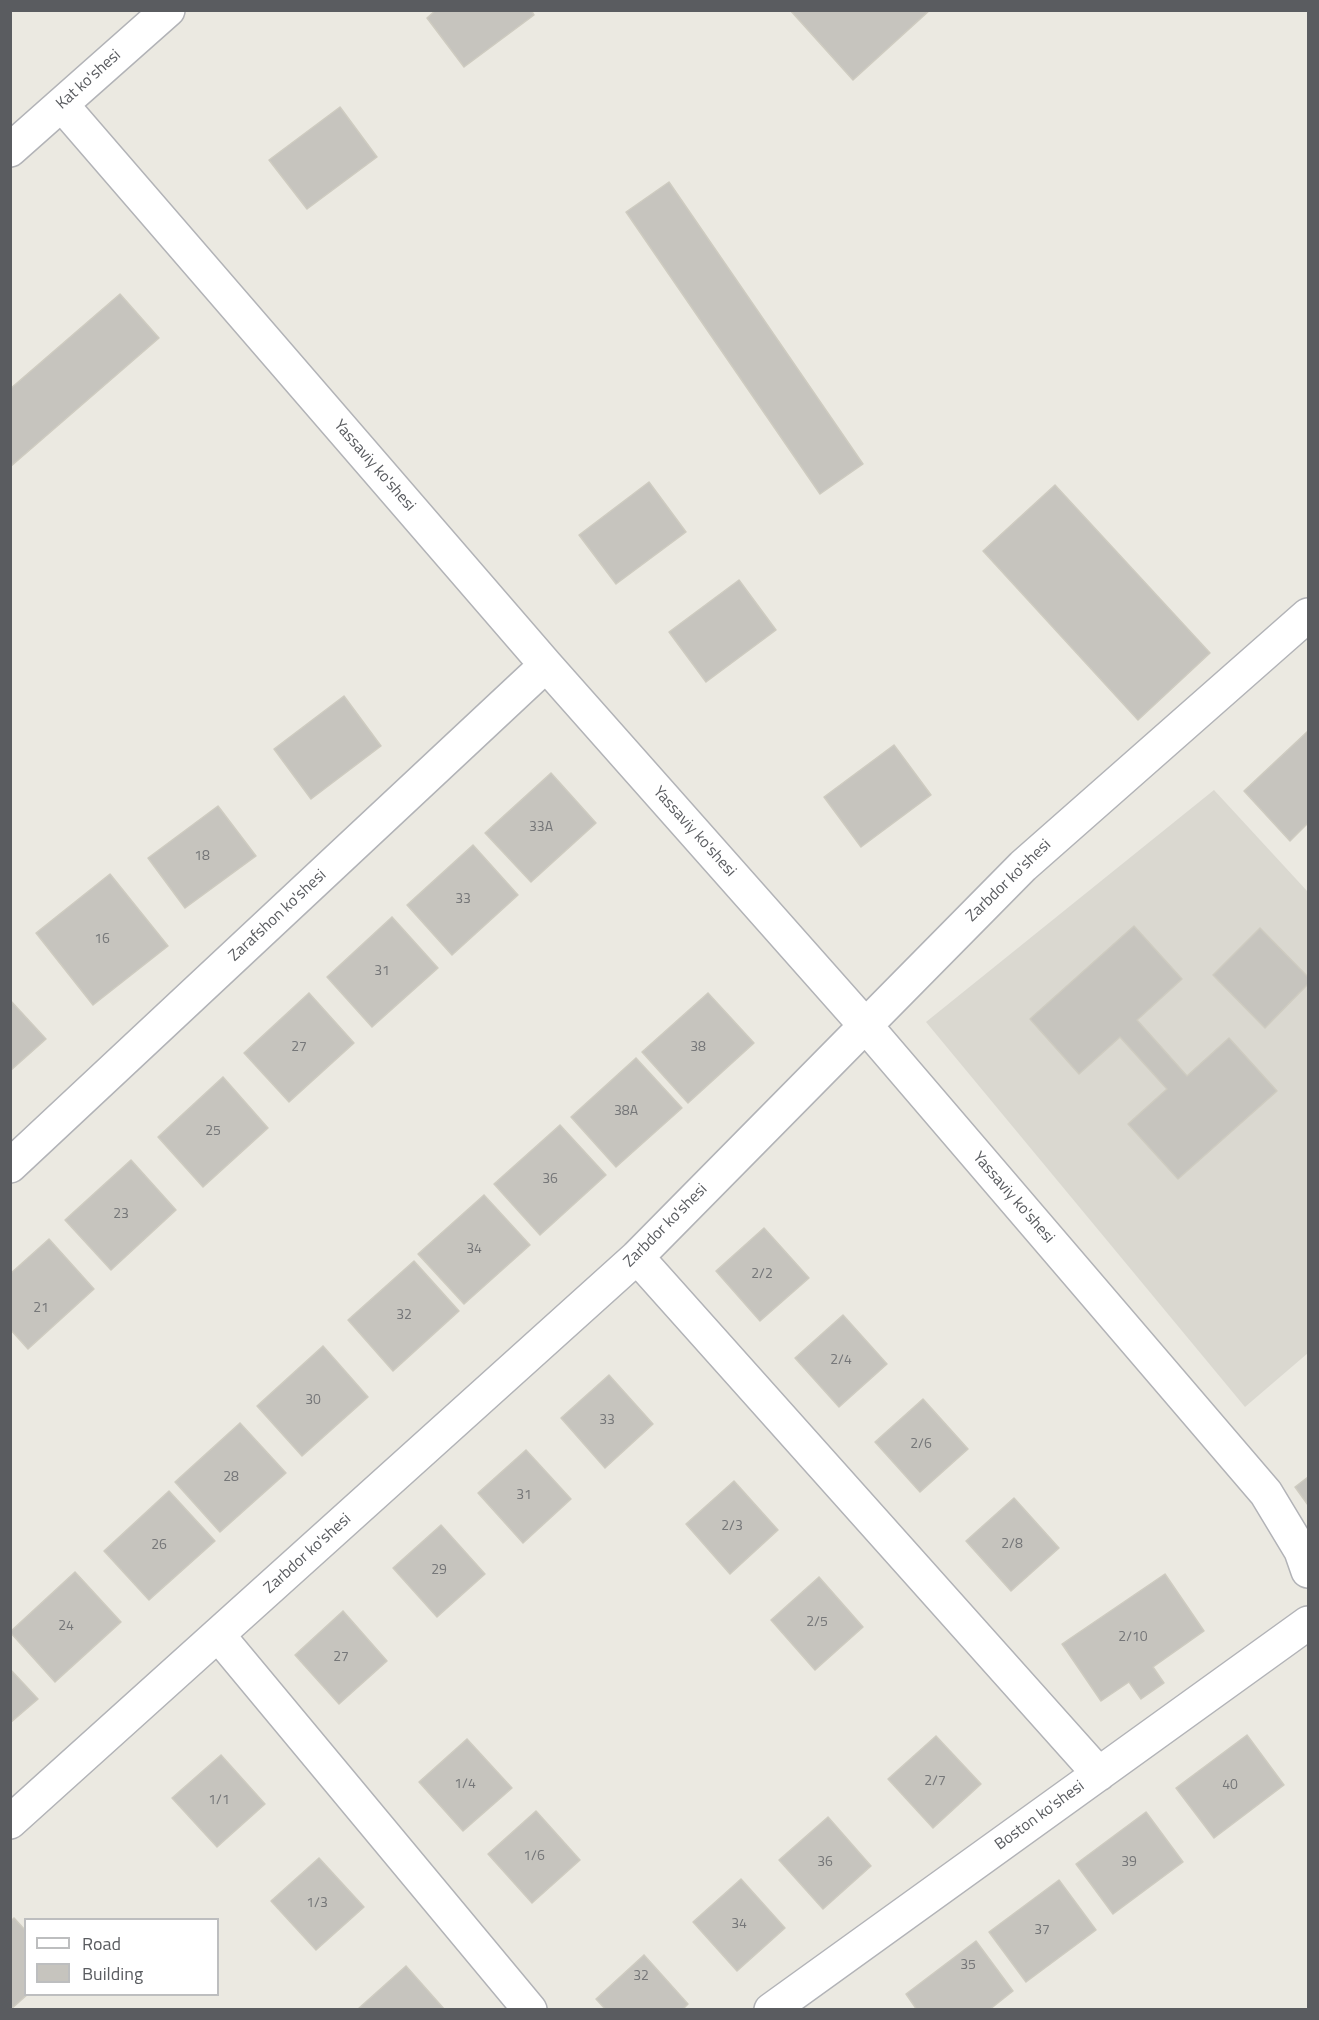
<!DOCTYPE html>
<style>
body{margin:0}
#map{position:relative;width:1319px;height:2020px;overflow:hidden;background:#ebe9e1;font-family:"Titillium Web",sans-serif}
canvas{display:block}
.frame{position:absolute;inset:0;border:12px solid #5a5c60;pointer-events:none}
.legend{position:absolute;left:24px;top:1918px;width:195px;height:78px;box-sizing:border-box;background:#fff;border:2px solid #bdbebf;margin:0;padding:8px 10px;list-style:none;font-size:18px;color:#5a5c60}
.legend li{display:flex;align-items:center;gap:12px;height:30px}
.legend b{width:30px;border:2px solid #bdbebf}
</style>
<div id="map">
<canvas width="1319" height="2020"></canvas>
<div class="frame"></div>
<ul class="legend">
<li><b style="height:8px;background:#fff"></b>Road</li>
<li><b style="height:16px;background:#c6c4be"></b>Building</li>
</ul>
</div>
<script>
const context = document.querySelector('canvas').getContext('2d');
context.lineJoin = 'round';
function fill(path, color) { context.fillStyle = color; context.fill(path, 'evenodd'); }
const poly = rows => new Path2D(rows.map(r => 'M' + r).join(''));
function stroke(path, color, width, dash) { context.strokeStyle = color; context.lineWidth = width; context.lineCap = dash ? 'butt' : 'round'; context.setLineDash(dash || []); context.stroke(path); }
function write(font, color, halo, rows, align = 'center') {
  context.font = font + ' "Titillium Web",sans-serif'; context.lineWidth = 4.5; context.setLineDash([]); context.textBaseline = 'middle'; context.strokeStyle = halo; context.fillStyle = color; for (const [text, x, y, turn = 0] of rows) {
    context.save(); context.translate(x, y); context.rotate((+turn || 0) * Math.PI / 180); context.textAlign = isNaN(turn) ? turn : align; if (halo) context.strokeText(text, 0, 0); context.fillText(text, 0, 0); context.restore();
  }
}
const education = poly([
 [1214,790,1308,892,1308,1353,1245,1407,926,1022]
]);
const building = poly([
 [436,10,531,10,534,15,464,67,427,18,436,10],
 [790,10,930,10,853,80,790,10],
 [340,107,377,157,307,209,269,160,340,107],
 [669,182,863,464,820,494,626,212,669,182],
 [120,294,159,338,10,467,10,389,120,294],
 [649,482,686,532,616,584,579,535,649,482],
 [1055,485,1210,653,1138,720,983,551,1055,485],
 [739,580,776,630,706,682,669,632,739,580],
 [344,696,381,746,311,799,274,749,344,696],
 [1308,731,1308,823,1290,841,1244,791,1308,731],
 [894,745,931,795,861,847,824,797,894,745],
 [551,773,596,823,531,882,485,833,551,773],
 [218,806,256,856,185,908,148,858,218,806],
 [473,845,518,895,452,955,407,905,473,845],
 [110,874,168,946,93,1005,36,933,110,874],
 [392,917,438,968,372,1027,327,977,392,917],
 [1134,926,1182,979,1137,1020,1187,1076,1229,1038,1277,1091,1178,1179,1128,1124,1167,1089,1120,1037,1079,1074,1030,1019,1134,926],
 [1260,928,1308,977,1308,984,1265,1028,1213,975,1260,928],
 [309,993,354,1043,289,1102,244,1053,309,993],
 [708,993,754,1043,688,1103,642,1052,708,993],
 [10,1000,46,1039,10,1071,10,1000],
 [636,1058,682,1108,616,1167,571,1117,636,1058],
 [223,1077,268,1128,203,1187,158,1137,223,1077],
 [560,1125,606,1175,540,1235,494,1184,560,1125],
 [131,1160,176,1210,111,1270,65,1220,131,1160],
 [484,1195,530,1245,464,1304,418,1254,484,1195],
 [764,1228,809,1278,760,1321,716,1271,764,1228],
 [49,1239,94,1289,28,1349,10,1329,10,1274,49,1239],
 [414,1261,459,1311,393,1371,348,1320,414,1261],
 [843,1315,887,1364,839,1407,795,1358,843,1315],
 [323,1346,368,1397,302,1456,257,1406,323,1346],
 [609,1375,653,1424,605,1468,561,1418,609,1375],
 [923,1399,968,1449,920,1492,875,1442,923,1399],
 [240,1423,286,1473,220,1532,175,1482,240,1423],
 [526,1450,571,1499,523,1543,478,1493,526,1450],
 [1308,1477,1308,1505,1295,1487,1308,1477],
 [734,1481,778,1530,730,1574,686,1524,734,1481],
 [169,1491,215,1541,149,1600,104,1551,169,1491],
 [1014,1498,1059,1548,1011,1591,966,1541,1014,1498],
 [441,1525,485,1574,437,1617,393,1568,441,1525],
 [75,1572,121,1622,55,1682,10,1632,75,1572],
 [1165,1574,1204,1631,1153,1667,1164,1683,1141,1699,1129,1682,1101,1701,1062,1644,1165,1574],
 [819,1577,863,1627,815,1670,771,1620,819,1577],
 [343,1611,387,1661,339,1704,295,1655,343,1611],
 [10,1669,38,1699,10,1723,10,1669],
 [1247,1735,1284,1785,1214,1838,1176,1788,1247,1735],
 [936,1736,981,1784,933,1828,888,1779,936,1736],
 [467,1739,512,1788,463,1831,419,1782,467,1739],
 [221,1755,265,1804,217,1847,172,1798,221,1755],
 [536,1811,580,1860,532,1903,488,1854,536,1811],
 [1146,1812,1183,1862,1113,1914,1076,1864,1146,1812],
 [828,1817,871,1866,823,1909,779,1860,828,1817],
 [319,1858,364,1907,316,1950,271,1901,319,1858],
 [741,1879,785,1928,737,1971,693,1922,741,1879],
 [1059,1880,1096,1930,1026,1982,989,1932,1059,1880],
 [14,1918,26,1931,26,1994,28,1994,10,2010,10,1922,14,1918],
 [976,1941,1013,1991,989,2010,917,2010,906,1994,976,1941],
 [644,1955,688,2004,682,2010,606,2010,596,1999,644,1955],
 [406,1966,445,2010,359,2010,358,2009,406,1966]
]);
const minor = poly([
 [62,105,546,665,865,1025,1266,1493,1301,1551,1308,1571],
 [10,150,168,10],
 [10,1166,546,665],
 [637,1257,1099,1774],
 [218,1635,530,2010],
 [10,1822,637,1257,1023,866,1308,615],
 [771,2010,1308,1623]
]);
const numberNames = [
 ["33A",541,828],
 ["18",202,857],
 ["33",463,900],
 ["16",102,940],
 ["31",382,972],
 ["27",299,1048],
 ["38",698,1048],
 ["38A",626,1112],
 ["25",213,1132],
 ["36",550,1180],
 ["23",121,1215],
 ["34",474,1250],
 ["2/2",762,1275],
 ["21",41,1309],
 ["32",404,1316],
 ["2/4",841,1361],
 ["30",313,1401],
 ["33",607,1421],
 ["2/6",921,1445],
 ["28",231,1478],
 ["31",524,1496],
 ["2/3",732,1527],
 ["2/8",1012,1545],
 ["26",159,1546],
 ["29",439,1571],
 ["2/5",817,1623],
 ["24",66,1627],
 ["2/10",1133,1638],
 ["27",341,1658],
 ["2/7",935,1782],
 ["1/4",465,1785],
 ["40",1230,1786],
 ["1/1",219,1801],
 ["1/6",534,1857],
 ["36",825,1863],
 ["39",1129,1863],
 ["1/3",317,1904],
 ["34",739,1925],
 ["37",1042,1931],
 ["35",968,1966],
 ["32",641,1977]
];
const streetNames = [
 ["Kat ko'shesi",89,80,-42],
 ["Yassaviy ko'shesi",374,466,49],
 ["Yassaviy ko'shesi",694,832,48],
 ["Zarbdor ko'shesi",1009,881,-44],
 ["Zarafshon ko'shesi",278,916,-43],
 ["Yassaviy ko'shesi",1013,1198,49],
 ["Zarbdor ko'shesi",666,1226,-45],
 ["Zarbdor ko'shesi",308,1554,-42],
 ["Boston ko'shesi",1040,1816,-36]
];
fill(education, '#dad8d0');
fill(building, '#c6c4be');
stroke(building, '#cecbc0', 1.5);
stroke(minor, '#b2b3b7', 36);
stroke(minor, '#fff', 33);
write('14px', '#757678', null, numberNames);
write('16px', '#5a5c60', '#fff', streetNames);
</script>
